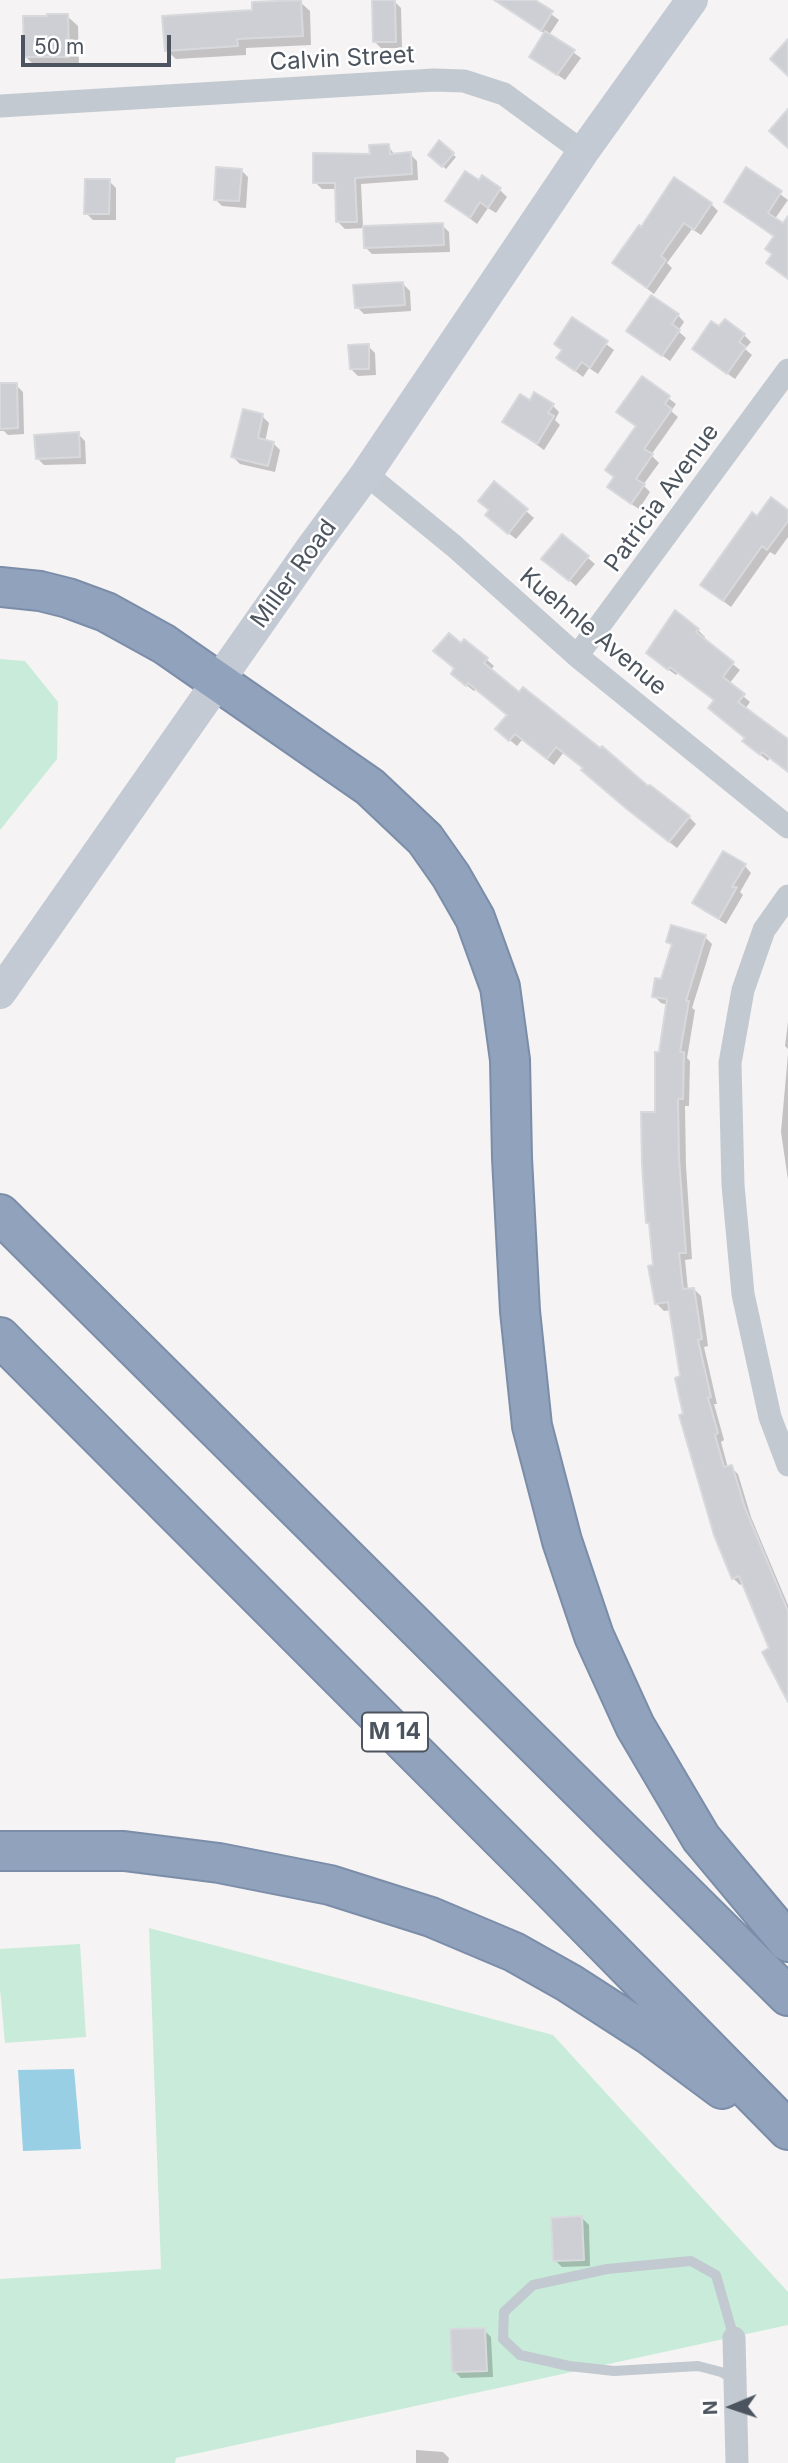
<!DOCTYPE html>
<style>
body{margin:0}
#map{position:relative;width:788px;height:2463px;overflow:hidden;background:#f5f3f3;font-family:Inter,sans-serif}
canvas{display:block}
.north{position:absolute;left:697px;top:2372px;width:70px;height:70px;-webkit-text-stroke:5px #fff;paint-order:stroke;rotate:268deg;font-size:19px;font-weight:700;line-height:28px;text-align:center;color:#4c555f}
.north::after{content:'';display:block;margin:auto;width:24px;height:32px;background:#4c555f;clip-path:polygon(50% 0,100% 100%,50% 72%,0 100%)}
.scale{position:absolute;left:21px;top:35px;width:150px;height:32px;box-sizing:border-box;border:4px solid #4c555f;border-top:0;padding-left:9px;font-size:21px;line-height:24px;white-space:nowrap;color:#4c555f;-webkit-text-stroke:5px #fff;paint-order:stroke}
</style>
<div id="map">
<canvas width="788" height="2463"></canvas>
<div class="north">N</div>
<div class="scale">50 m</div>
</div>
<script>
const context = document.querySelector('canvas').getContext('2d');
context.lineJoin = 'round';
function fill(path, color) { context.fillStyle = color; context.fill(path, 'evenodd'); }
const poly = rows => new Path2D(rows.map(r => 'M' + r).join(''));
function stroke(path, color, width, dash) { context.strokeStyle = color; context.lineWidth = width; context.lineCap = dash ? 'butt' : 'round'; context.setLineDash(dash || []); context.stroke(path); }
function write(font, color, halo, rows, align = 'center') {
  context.font = font + ' Inter,sans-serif'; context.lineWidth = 5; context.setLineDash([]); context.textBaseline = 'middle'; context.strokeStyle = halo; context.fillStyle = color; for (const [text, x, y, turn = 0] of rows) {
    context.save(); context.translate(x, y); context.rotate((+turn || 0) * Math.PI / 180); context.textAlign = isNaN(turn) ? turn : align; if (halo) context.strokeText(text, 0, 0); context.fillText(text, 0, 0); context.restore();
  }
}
const green = poly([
 [0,659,25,661,58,702,57,759,0,830],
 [149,1928,553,2035,788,2292,788,2325,176,2458,175,2463,0,2463,0,2279,161,2269],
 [80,1944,86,2037,5,2043,0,1989,0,1949]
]);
const water = poly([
 [74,2069,81,2149,23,2151,18,2070]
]);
const shadow = poly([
 [513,0,532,0,559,20,549,35,581,58,565,80,531,57,545,34,508,8],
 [394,1,401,8,402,48,381,48,374,41],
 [300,2,310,11,311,45,246,48,246,55,176,59,166,50,254,12],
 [67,16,78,26,79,67,36,67,26,57],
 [439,143,456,157,446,169,430,155],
 [388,146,395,155,410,154,417,161,418,180,361,184,363,227,442,225,449,232,450,252,372,254,365,247,365,228,345,229,338,222,337,189,322,189,315,182],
 [241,170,248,177,246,208,222,206,215,199],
 [747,170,788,200,774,220,788,229,788,279,768,263,774,255,775,238,726,202],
 [109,181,116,188,116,220,93,220,86,213],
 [479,183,500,190,507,197,496,213,488,208,477,224,447,201],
 [711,204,718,211,701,235,692,229,667,263,672,268,654,294,614,263,641,229],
 [403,284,410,291,411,311,364,314,357,307],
 [678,315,684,322,678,331,686,338,670,361,628,331],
 [573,319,614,350,598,374,589,368,583,377,559,358,563,351],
 [720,329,744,335,751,342,745,349,752,355,735,379,701,355],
 [368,346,375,353,376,375,358,376,351,369],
 [642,378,676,404,671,411,678,417,651,455,659,463,643,485,650,492,639,509,616,494,637,427,619,412],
 [0,385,16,385,23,392,24,434,8,435,4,431,0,431],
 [530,402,553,406,559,412,555,420,560,425,544,450,504,422],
 [262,416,269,423,265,442,273,443,280,450,275,472,240,464,233,457],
 [78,434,85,441,86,464,44,465,37,458],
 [494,483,534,518,516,539,494,522,491,511],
 [788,512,788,537,775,555,770,552,731,607,702,585,758,519],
 [562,536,595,564,576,586,551,565],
 [698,630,705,637,703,640,740,670,729,684,750,702,745,709,788,741,788,772,770,757,768,761,752,748,747,738,715,701,678,672,676,675,655,660],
 [465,641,494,666,490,671,689,817,696,824,677,848,637,817,564,752,554,765,522,740,517,746,505,736,508,716,476,689,474,691,461,681,461,645],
 [745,866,751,873,740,892,743,895,726,924,702,910,695,903],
 [705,937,712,944,692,1008,695,1010,687,1058,690,1061,689,1106,685,1106,686,1166,692,1259,685,1260,688,1290,694,1289,701,1296,708,1346,704,1347,717,1404,714,1404,724,1440,721,1442,728,1468,731,1467,738,1474,751,1517,788,1605,788,1696,744,1583,740,1585,733,1578,685,1416,682,1378,671,1310,664,1311,657,1304,651,1225,648,1222,660,1054,668,1005,661,1003,654,996,663,981,673,947,668,942],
 [788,1022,788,1049,785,1046],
 [788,1054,788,1180,781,1132],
 [582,2218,589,2225,590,2266,562,2267,555,2260],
 [484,2330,491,2337,493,2377,461,2378,454,2371],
 [416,2450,443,2452,449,2458,448,2463,416,2463]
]);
const building = poly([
 [301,0,303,36,237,39,238,46,165,51,162,16,252,10,252,2,301,0],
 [372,0,395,0,396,42,373,42,372,0],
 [494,0,535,0,553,11,541,31,494,0],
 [47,14,68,14,69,57,24,57,23,16,47,16,47,14],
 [545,31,575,50,557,75,529,57,545,31],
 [788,39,788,76,770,59,788,39],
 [788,109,788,148,769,131,788,109],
 [439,140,454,153,442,167,428,155,439,140],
 [389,144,390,154,411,152,412,174,355,178,357,222,336,222,335,183,313,183,313,153,370,154,369,145,389,144],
 [216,167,242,169,239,201,214,200,216,167],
 [746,167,782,191,768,213,783,223,788,216,788,279,766,263,772,254,765,249,774,236,724,202,746,167],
 [465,171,479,180,482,175,501,188,488,208,480,202,470,218,445,201,465,171],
 [674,177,712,203,694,230,684,223,661,256,666,260,647,288,612,263,639,225,641,227,674,177],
 [85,179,110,179,109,214,84,214,85,179],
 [443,223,444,245,364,248,363,226,443,223],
 [403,282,405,305,355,308,353,285,403,282],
 [651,295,679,314,672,324,680,330,662,356,626,331,651,295],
 [572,317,608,341,590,368,582,362,575,371,556,358,562,350,554,344,572,317],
 [725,319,745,334,739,342,746,347,727,374,692,349,711,321,719,326,725,319],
 [369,344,369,369,350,369,348,345,369,344],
 [642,376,670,396,665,404,672,409,644,449,653,454,636,479,645,484,631,504,607,487,614,477,605,470,636,426,616,412,642,376],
 [0,383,17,383,18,428,0,429,0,383],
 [534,392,554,404,548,413,554,416,537,444,502,422,520,394,530,400,534,392],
 [243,409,263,414,258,438,274,442,268,466,231,457,243,409],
 [79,432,80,457,36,459,34,435,79,432],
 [494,481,528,509,508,534,485,515,489,510,478,501,494,481],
 [771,497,788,510,788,521,767,550,762,546,723,601,700,585,752,512,757,516,771,497],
 [562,534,589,556,569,581,541,559,562,534],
 [675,610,699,629,696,632,734,662,723,677,745,694,738,702,788,739,788,772,762,752,760,755,742,741,745,738,708,708,714,700,670,667,668,670,646,653,675,610],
 [449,633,461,643,464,639,488,658,484,663,519,692,523,687,600,748,602,746,648,786,650,785,690,816,669,842,628,810,581,770,583,768,556,747,547,759,515,734,509,741,495,729,507,715,468,683,466,686,451,674,454,668,433,651,449,633],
 [723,851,746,864,732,887,737,887,719,919,692,903,723,851],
 [671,925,706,935,686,1001,689,1001,680,1052,684,1052,683,1099,678,1099,679,1158,686,1253,679,1253,683,1289,694,1288,702,1339,698,1340,711,1397,708,1398,718,1433,715,1435,724,1467,732,1465,745,1508,788,1611,788,1702,762,1652,769,1648,739,1576,732,1579,714,1535,679,1415,683,1414,675,1378,680,1376,668,1302,655,1304,648,1266,653,1265,649,1223,646,1223,642,1165,641,1112,655,1112,655,1052,659,1052,667,999,652,997,655,978,661,979,672,944,666,942,671,925],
 [582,2216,584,2260,553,2261,551,2218,582,2216],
 [485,2328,487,2371,452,2372,450,2329,485,2328]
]);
const service = poly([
 [734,2338,716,2275,691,2261,607,2269,533,2285,504,2312,503,2339,520,2355,569,2366,614,2371,698,2366,721,2372,735,2380]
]);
const minor = poly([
 [0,106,434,80,464,81,504,94,583,152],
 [366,474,454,546,577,656,788,827],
 [577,656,788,370],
 [788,896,764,930,743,990,730,1063,733,1185,743,1294,770,1417,788,1465],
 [734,2338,737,2463]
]);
const secondary = poly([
 [0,993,310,550,366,474,583,152,692,0]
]);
const motorway = poly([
 [0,587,40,591,68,598,106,612,164,644,370,787,425,839,451,876,475,918,500,987,510,1060,512,1158,520,1311,532,1426,562,1541,594,1636,635,1726,701,1838,788,1942],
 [0,1214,788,1996],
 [0,1337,539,1877,788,2130],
 [0,1851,124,1851,219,1863,330,1885,431,1917,514,1952,569,1983,648,2034,722,2089]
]);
const shields = [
 [395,1732,66]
];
const shieldNames = [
 ["M 14",395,1732]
];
const streetNames = [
 ["Calvin Street",342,59,-3],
 ["Patricia Avenue",662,498,-54],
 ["Miller Road",294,574,-54],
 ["Kuehnle Avenue",593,632,40]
];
fill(green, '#c8ecd9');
fill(water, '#99cfe5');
fill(shadow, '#0003');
fill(building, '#cdcfd4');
stroke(building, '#d8d9dd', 2);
stroke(motorway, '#7b8da8', 42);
stroke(service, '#c2c9d0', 10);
stroke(minor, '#c2c9d0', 23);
stroke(secondary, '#c3cad4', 32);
stroke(motorway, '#90a2bc', 38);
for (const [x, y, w] of shields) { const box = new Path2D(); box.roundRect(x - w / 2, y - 19.5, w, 39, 5); context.fillStyle = '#fff'; context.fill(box); stroke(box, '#4c555f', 2); }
write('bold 23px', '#4c555f', null, shieldNames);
write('24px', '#4c555f', '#fff', streetNames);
</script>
